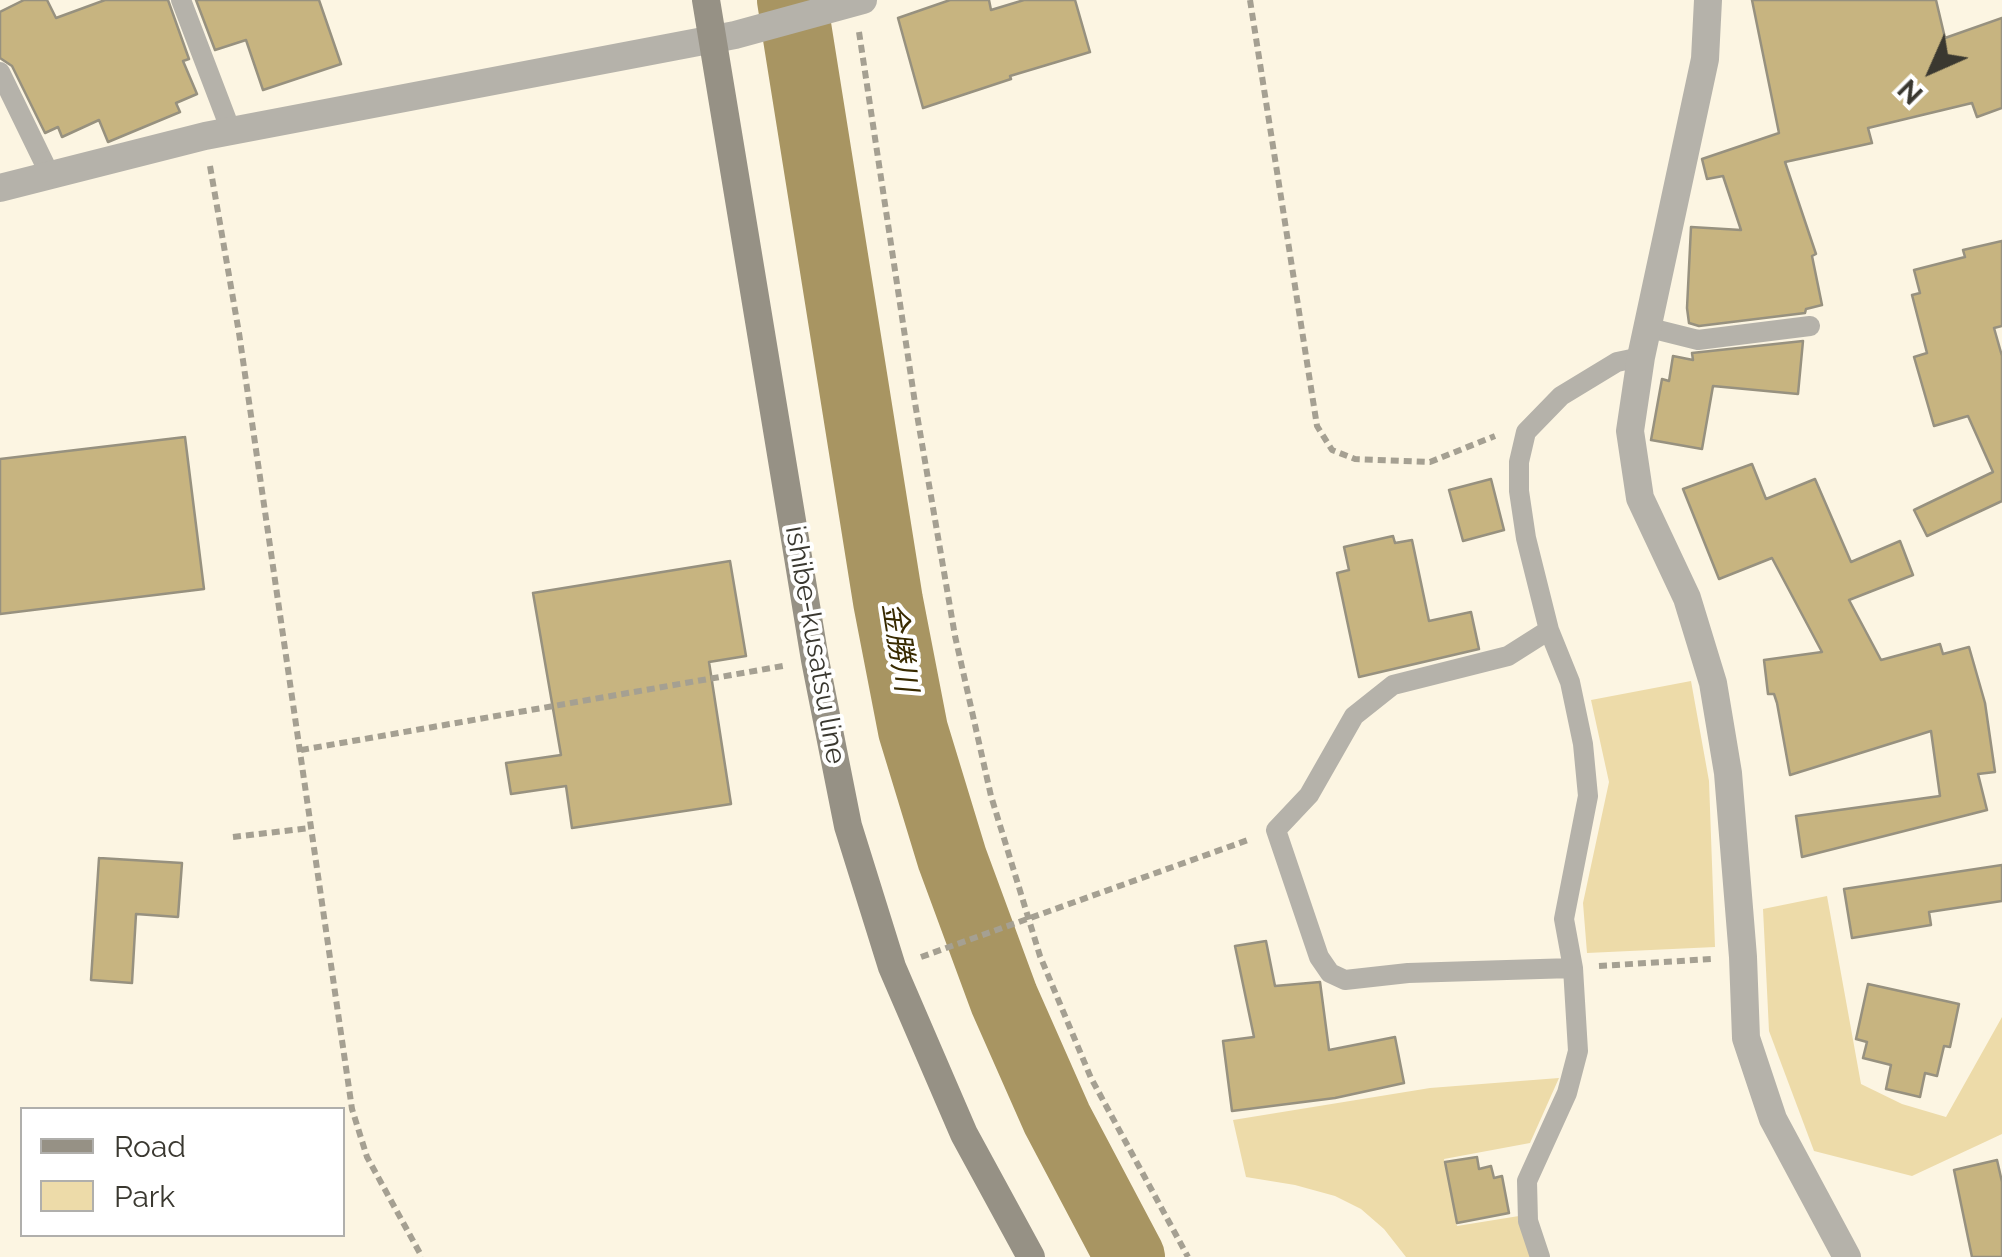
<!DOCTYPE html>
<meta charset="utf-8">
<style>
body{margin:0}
#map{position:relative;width:2002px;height:1257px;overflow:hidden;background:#fcf5e2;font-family:Raleway,sans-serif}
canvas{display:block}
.legend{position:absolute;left:20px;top:1107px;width:325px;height:130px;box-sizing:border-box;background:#fff;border:2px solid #b0afac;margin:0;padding:12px 18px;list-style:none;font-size:30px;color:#3a3830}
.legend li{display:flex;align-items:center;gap:20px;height:50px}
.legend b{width:50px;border:2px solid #b0afac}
.north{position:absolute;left:1882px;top:20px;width:100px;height:100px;-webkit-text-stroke:8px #fff;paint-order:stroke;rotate:225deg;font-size:28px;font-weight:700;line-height:40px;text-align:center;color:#3a3830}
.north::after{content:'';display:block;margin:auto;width:35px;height:45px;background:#3a3830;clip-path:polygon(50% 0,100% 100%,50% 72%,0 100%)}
</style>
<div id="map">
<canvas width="2002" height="1257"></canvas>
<ul class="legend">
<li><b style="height:12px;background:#969185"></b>Road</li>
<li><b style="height:28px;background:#eddba9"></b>Park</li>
</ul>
<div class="north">N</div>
</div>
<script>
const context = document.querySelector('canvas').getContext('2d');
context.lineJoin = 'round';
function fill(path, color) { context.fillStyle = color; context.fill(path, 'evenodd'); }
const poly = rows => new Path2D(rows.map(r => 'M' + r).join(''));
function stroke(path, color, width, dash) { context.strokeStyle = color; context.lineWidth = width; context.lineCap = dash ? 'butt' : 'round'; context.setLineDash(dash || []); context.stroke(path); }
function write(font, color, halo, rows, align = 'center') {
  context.font = font + ' Raleway,"Noto Sans JP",sans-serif'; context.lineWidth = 8; context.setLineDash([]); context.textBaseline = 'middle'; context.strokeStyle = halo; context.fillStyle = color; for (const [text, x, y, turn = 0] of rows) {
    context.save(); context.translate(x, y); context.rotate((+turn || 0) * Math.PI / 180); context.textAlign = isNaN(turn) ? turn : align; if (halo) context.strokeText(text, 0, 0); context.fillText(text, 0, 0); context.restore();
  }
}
const green = poly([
 [1691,681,1709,781,1715,947,1587,953,1583,903,1609,782,1591,700],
 [1827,896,1861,1084,1902,1104,1946,1117,2002,1017,2002,1134,1912,1176,1814,1151,1769,1031,1763,909],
 [1559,1078,1530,1143,1444,1159,1457,1226,1519,1216,1532,1257,1406,1257,1384,1229,1361,1209,1335,1196,1295,1185,1246,1177,1233,1120,1430,1088]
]);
const river = poly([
 [792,0,888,601,913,730,952,858,1004,999,1057,1119,1130,1257]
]);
const building = poly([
 [24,0,47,0,56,18,105,0,168,0,189,59,183,61,197,94,176,103,180,112,108,142,99,120,62,137,58,127,45,133,12,66,0,58,0,12,24,0],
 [196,0,319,0,341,64,263,90,246,40,215,50,196,0],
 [950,0,989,0,991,10,1024,0,1075,0,1090,52,1010,76,1011,79,923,108,898,18,950,0],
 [1752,0,1936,0,1945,38,2002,18,2002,108,1977,117,1972,103,1868,128,1872,143,1785,162,1816,254,1812,256,1822,305,1806,309,1805,313,1699,326,1689,323,1687,308,1691,227,1741,230,1723,176,1707,179,1702,159,1779,133,1752,0],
 [2002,241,2002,326,1994,328,2002,356,2002,501,1927,536,1914,510,1993,472,1968,416,1934,426,1914,357,1927,353,1912,295,1920,293,1914,270,1965,257,1963,250,2002,241],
 [1803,341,1798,394,1713,386,1702,449,1651,440,1662,379,1669,381,1673,356,1693,360,1692,353,1803,341],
 [185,437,204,589,0,614,0,459,185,437],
 [1752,464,1766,499,1815,479,1851,562,1900,541,1913,575,1849,600,1881,660,1940,644,1943,654,1969,647,1985,703,1995,772,1978,774,1987,810,1802,857,1796,816,1940,796,1931,731,1790,775,1777,703,1774,694,1768,694,1764,660,1822,652,1772,558,1719,579,1683,489,1752,464],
 [1491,479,1504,530,1463,541,1449,490,1491,479],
 [1393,536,1395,543,1412,540,1429,621,1471,612,1479,649,1359,677,1337,573,1349,570,1344,547,1393,536],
 [730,561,746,656,709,662,731,804,572,828,566,786,511,794,506,763,561,755,533,593,730,561],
 [99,858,182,863,178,917,136,914,132,983,91,980,99,858],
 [2002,865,2002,901,1929,912,1931,925,1852,938,1844,889,2002,865],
 [1266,941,1275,986,1320,982,1329,1050,1395,1037,1404,1083,1335,1098,1232,1111,1223,1041,1254,1037,1235,946,1266,941],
 [1868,984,1959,1004,1950,1047,1944,1046,1937,1076,1925,1073,1920,1097,1886,1089,1891,1065,1863,1058,1867,1042,1856,1039,1868,984],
 [1477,1157,1479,1169,1491,1166,1494,1178,1502,1176,1509,1213,1457,1223,1445,1162,1477,1157],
 [1997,1160,2002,1182,2002,1257,1972,1257,1954,1170,1997,1160]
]);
const path = poly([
 [1250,0,1317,426,1332,450,1355,459,1430,462,1495,436],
 [859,32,915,403,955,636,991,796,1040,956,1091,1078,1188,1257],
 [210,166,239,333,352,1109,367,1157,422,1257],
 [301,750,783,666],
 [233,837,310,828],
 [921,957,1248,840],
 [1599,966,1711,959]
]);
const service = poly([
 [181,0,231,131],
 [0,72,50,175],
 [1650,328,1698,340,1810,326],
 [1549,630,1508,656,1393,685,1354,716,1309,795,1276,830,1319,957,1330,973,1345,980,1408,973,1573,968],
 [1540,1257,1528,1221,1527,1181,1567,1093,1578,1051,1573,968,1564,919,1588,796,1583,744,1570,682,1549,630,1526,538,1519,491,1519,462,1526,432,1561,396,1617,362,1641,357]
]);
const minor = poly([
 [1708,0,1705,59,1641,357,1630,431,1640,498,1687,598,1713,683,1728,773,1743,957,1746,1038,1773,1119,1847,1257],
 [0,188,205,136,735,35,863,0]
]);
const secondary = poly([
 [706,0,815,660,848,826,892,967,964,1134,1031,1257]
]);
const streetNames = [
 ["ishibe-kusatsu line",815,645,80]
];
const waterNames = [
 ["金勝川",899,647,81]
];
fill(green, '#eddba9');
stroke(river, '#a89562', 70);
fill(building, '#c7b480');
stroke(building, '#97917f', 2.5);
stroke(path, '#a5a092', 6, [8, 5]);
stroke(service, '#b5b2aa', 20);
stroke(minor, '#b5b2aa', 28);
stroke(secondary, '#969185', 28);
write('28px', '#3a3830', '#fff', streetNames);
write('italic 30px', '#382a00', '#fff', waterNames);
</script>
